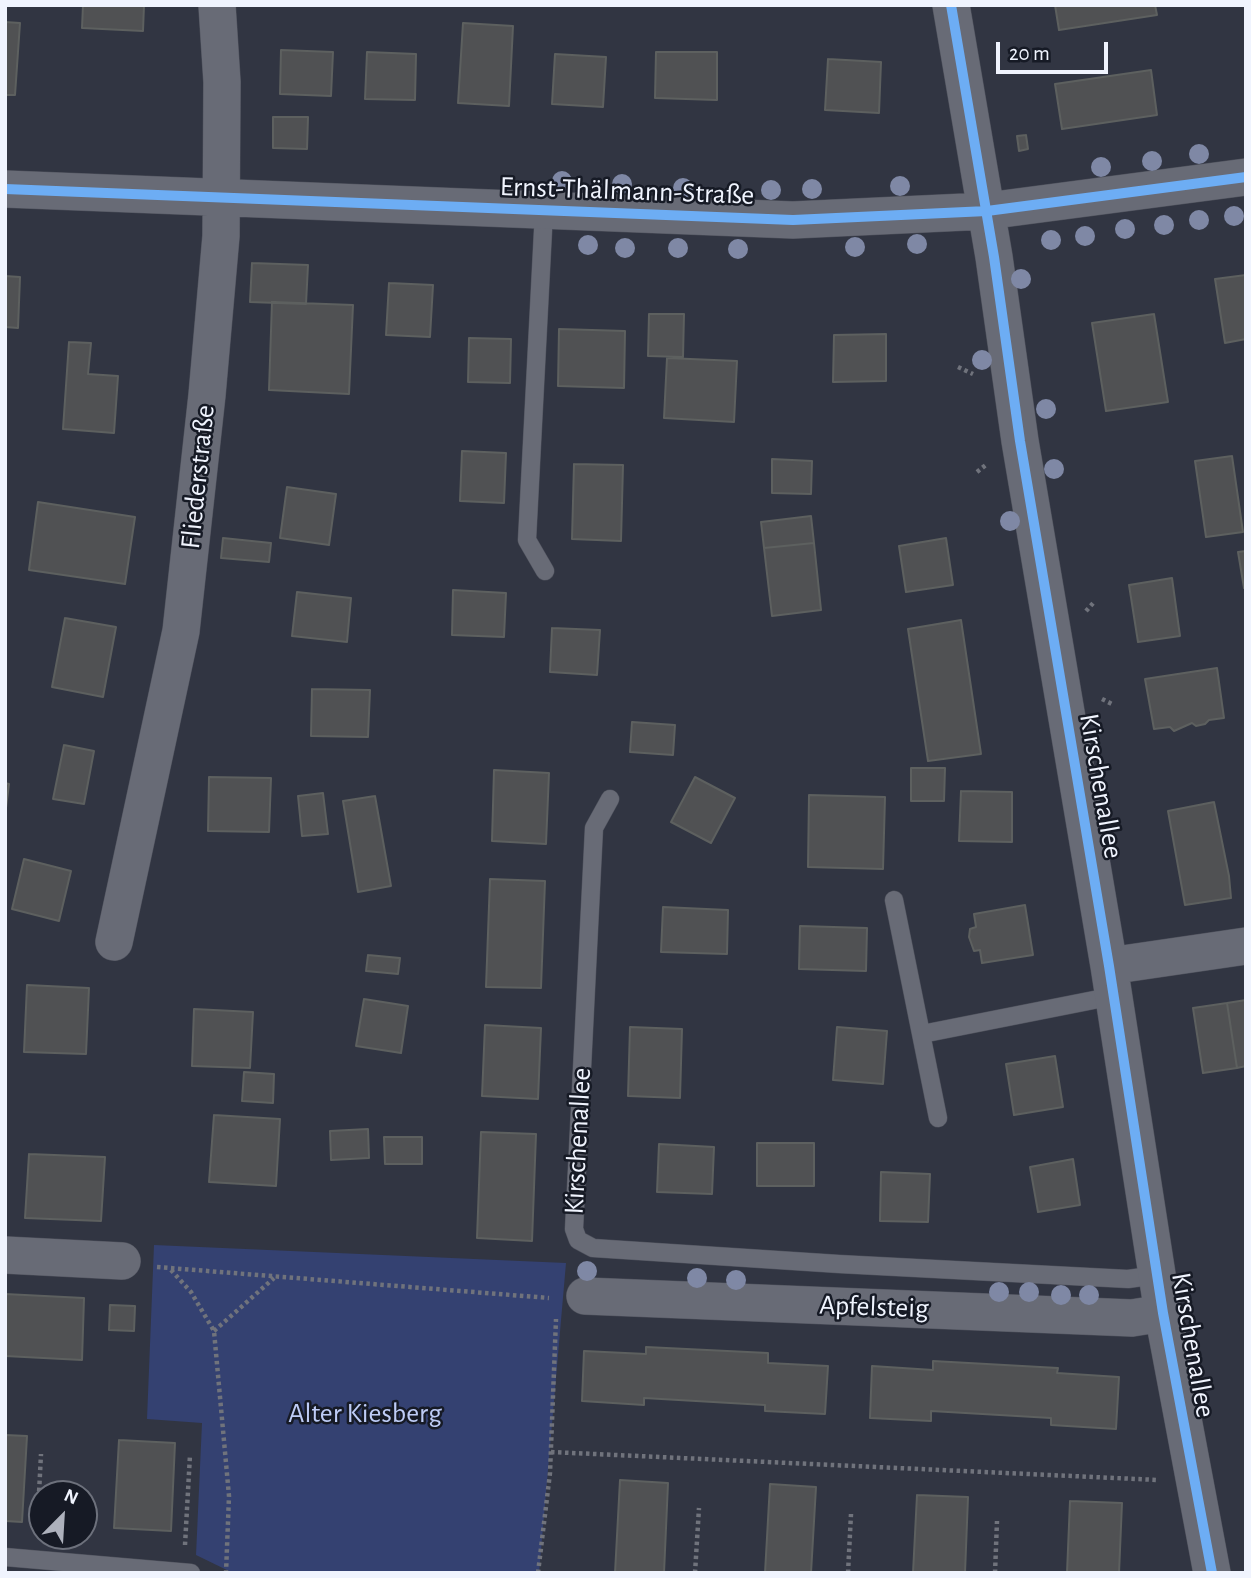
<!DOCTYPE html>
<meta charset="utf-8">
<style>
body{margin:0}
#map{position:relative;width:1251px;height:1578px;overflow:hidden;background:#313542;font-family:"Alegreya Sans",sans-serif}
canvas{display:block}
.frame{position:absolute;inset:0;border:7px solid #f0f4fe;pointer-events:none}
.north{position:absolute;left:28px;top:1480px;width:70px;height:70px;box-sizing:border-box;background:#161a25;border:2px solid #6d717c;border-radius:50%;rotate:24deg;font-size:19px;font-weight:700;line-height:28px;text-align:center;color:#f0f4fe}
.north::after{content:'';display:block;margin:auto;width:24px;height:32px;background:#adb1bc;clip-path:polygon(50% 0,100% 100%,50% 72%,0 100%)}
.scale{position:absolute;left:996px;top:42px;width:112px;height:32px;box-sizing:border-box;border:4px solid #f0f4fe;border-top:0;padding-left:9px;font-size:21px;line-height:24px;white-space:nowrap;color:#f0f4fe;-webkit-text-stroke:5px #161a25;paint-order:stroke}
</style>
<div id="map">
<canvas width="1251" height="1578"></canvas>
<div class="frame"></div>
<div class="north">N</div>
<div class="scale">20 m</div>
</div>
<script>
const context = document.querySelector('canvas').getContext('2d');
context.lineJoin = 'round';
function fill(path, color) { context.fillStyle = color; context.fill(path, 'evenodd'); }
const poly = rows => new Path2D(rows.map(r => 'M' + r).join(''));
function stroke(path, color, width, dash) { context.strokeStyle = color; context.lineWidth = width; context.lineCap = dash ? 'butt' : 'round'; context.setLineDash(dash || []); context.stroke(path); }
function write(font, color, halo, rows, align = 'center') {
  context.font = font + ' "Alegreya Sans",sans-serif'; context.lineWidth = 5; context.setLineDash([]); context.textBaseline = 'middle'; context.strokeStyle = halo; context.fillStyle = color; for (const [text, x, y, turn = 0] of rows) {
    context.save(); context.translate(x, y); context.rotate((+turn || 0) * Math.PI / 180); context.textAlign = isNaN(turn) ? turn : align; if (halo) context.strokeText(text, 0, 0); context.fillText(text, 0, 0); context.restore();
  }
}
const green = poly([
 [154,1245,566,1263,539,1573,233,1573,196,1555,202,1423,147,1419]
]);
const building = poly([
 [83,5,144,5,143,31,82,28,83,5],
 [1055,5,1155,5,1157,15,1059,30,1055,5],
 [5,22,20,23,15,95,5,95,5,22],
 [463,23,513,26,509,106,458,103,463,23],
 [281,50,333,52,331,96,280,94,281,50],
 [367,52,416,54,415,100,365,99,367,52],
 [656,52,717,52,717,100,655,98,656,52],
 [555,54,606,57,603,107,552,104,555,54],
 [828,59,881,62,879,113,825,110,828,59],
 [1151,70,1157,115,1062,129,1055,84,1151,70],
 [273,117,308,117,307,149,273,148,273,117],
 [1026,135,1028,149,1019,151,1017,136,1026,135],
 [252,263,308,265,306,304,250,302,252,263],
 [1246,275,1246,339,1225,343,1215,279,1246,275],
 [5,276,20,277,18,328,5,327,5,276],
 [389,283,433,285,430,337,386,335,389,283],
 [272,302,353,305,349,394,269,390,272,302],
 [649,314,684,314,683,357,648,356,649,314],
 [1154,314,1168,402,1106,411,1092,323,1154,314],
 [559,329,625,331,624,388,558,386,559,329],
 [886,334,886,381,833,382,834,335,886,334],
 [469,338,511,339,510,383,468,382,469,338],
 [69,342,91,343,88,374,118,376,114,433,63,429,69,342],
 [667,358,737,361,734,422,664,418,667,358],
 [462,451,506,453,504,503,460,501,462,451],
 [1232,456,1243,532,1206,537,1195,461,1232,456],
 [772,459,812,461,811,494,772,493,772,459],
 [574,464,623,465,621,541,572,539,574,464],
 [287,487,336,494,329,545,280,538,287,487],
 [38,502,135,517,125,584,29,570,38,502],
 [811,516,814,543,764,548,761,522,811,516],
 [223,538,271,543,269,562,221,558,223,538],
 [946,538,953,585,906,592,899,546,946,538],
 [814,543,821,610,772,616,764,548,814,543],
 [1246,551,1246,588,1244,588,1238,552,1246,551],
 [1172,578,1180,636,1138,642,1129,585,1172,578],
 [453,590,506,593,504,637,452,635,453,590],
 [297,592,351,598,347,642,292,636,297,592],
 [65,618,116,627,103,697,52,687,65,618],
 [961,620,981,754,928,761,908,629,961,620],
 [552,628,600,630,597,675,550,672,552,628],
 [1217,668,1224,718,1209,720,1205,724,1196,726,1192,723,1174,731,1170,727,1154,729,1145,679,1217,668],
 [312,689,370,690,368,737,311,736,312,689],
 [632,722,675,725,673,755,630,752,632,722],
 [64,745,94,751,84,804,53,799,64,745],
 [911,768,945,768,944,801,911,801,911,768],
 [494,770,549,773,546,844,492,841,494,770],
 [209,777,271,778,269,832,208,831,209,777],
 [695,777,735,798,711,843,671,822,695,777],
 [5,783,9,784,5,816,5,783],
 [961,791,1012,792,1012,842,959,841,961,791],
 [323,793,328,834,302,836,298,796,323,793],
 [809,795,885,797,883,869,808,867,809,795],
 [375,796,391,886,358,892,343,801,375,796],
 [1214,802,1229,876,1231,898,1185,905,1168,811,1214,802],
 [24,859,71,871,59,921,12,909,24,859],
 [490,879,545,881,541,988,486,987,490,879],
 [1025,905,1033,955,982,963,980,950,974,951,969,937,970,929,976,927,974,914,1025,905],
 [663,907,728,910,727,954,661,952,663,907],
 [800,926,867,928,866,971,799,969,800,926],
 [368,955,400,958,398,974,366,971,368,955],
 [27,985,89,988,86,1054,24,1052,27,985],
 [364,999,408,1006,401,1053,356,1046,364,999],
 [1246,1000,1246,1066,1237,1068,1227,1003,1246,1000],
 [1227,1003,1237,1068,1203,1073,1193,1008,1227,1003],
 [194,1009,253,1012,250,1068,192,1066,194,1009],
 [485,1025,541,1028,538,1099,482,1096,485,1025],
 [630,1027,682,1029,680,1098,628,1096,630,1027],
 [837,1027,887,1031,883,1084,833,1080,837,1027],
 [1055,1056,1063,1107,1014,1115,1006,1064,1055,1056],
 [244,1072,274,1074,273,1103,242,1101,244,1072],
 [214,1115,280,1119,276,1186,209,1182,214,1115],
 [368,1129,369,1158,331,1160,330,1131,368,1129],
 [481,1132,536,1134,532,1241,477,1238,481,1132],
 [384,1137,422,1137,422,1164,385,1164,384,1137],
 [757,1143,814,1143,814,1186,757,1186,757,1143],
 [659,1144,714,1147,712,1194,657,1192,659,1144],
 [29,1154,105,1157,101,1221,25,1218,29,1154],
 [1073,1159,1080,1205,1038,1212,1030,1167,1073,1159],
 [881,1172,930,1174,928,1222,880,1221,881,1172],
 [5,1294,84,1298,82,1360,5,1356,5,1294],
 [110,1305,135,1306,134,1331,109,1330,110,1305],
 [646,1347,768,1353,768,1363,828,1366,825,1414,765,1411,765,1405,644,1398,644,1405,582,1401,584,1351,646,1354,646,1347],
 [933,1361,1058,1368,1057,1373,1119,1377,1116,1429,1051,1425,1051,1418,931,1411,931,1421,870,1418,872,1366,933,1370,933,1361],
 [5,1435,27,1436,22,1522,5,1521,5,1435],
 [119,1440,175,1443,171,1531,114,1528,119,1440],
 [620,1480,668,1483,664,1573,615,1573,620,1480],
 [770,1484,816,1487,811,1573,765,1573,770,1484],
 [917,1495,968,1497,965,1573,913,1573,917,1495],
 [1070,1501,1122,1503,1119,1573,1067,1573,1070,1501]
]);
const path = poly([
 [958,367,973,374],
 [977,472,987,464],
 [1086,611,1095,601],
 [1102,699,1112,704],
 [157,1267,549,1298],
 [171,1270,191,1292,214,1331,229,1496,226,1573],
 [214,1331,274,1278],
 [551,1452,1158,1480],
 [37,1533,41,1454],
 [185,1545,190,1455],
 [538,1573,550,1473,556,1319],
 [695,1573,699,1508],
 [848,1573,851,1514],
 [995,1573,997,1521]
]);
const service = poly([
 [544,211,527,540,545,571],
 [610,799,594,828,574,1229,578,1240,593,1248,839,1264,1128,1279,1157,1275],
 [894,900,938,1118],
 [922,1034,1114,996],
 [5,1557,191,1573]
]);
const minor = poly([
 [951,5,994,257,1020,441,1109,966,1163,1313,1212,1573],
 [5,189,793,220,987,211,1246,177],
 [114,942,181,631,207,395,221,236,222,82,217,5],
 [1109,966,1246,946],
 [5,1255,122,1261],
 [585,1296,1132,1318,1163,1313]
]);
const cycleway = poly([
 [951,5,994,257,1020,441,1109,966,1163,1313,1212,1573],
 [5,189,793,220,987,211,1246,177]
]);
const trees = [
 [1199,154],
 [1152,161],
 [1101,167],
 [562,181],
 [622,184],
 [900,186],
 [683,188],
 [812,189],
 [771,190],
 [1234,216],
 [1199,220],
 [1164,225],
 [1125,229],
 [1085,236],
 [1051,240],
 [917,244],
 [588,245],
 [855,247],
 [625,248],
 [678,248],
 [738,249],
 [1021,279],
 [982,360],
 [1046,409],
 [1054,469],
 [1010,521],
 [587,1271],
 [697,1278],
 [736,1280],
 [999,1292],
 [1029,1292],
 [1061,1295],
 [1089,1295]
];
const streetNames = [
 ["Ernst-Thälmann-Straße",627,191,2],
 ["Fliederstraße",198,477,-84],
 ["Kirschenallee",1101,786,80],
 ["Kirschenallee",578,1141,-87],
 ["Apfelsteig",874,1307,2],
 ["Kirschenallee",1193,1345,80]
];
const parkNames = [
 ["Alter Kiesberg",365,1414]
];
fill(green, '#344171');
fill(building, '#505153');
stroke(building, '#5d605f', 2);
stroke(service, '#4e515c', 19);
stroke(minor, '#4e515c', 38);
stroke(path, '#70737c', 4.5, [3.5, 3.5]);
stroke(service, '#686b76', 18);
stroke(minor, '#686b76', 37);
stroke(cycleway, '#6dadf4', 10);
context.fillStyle = '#7f88a5';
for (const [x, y] of trees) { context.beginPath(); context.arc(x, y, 10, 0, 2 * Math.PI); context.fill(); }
write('28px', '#f0f4fe', '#161a25', streetNames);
write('28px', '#beccf6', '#161a25', parkNames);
</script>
